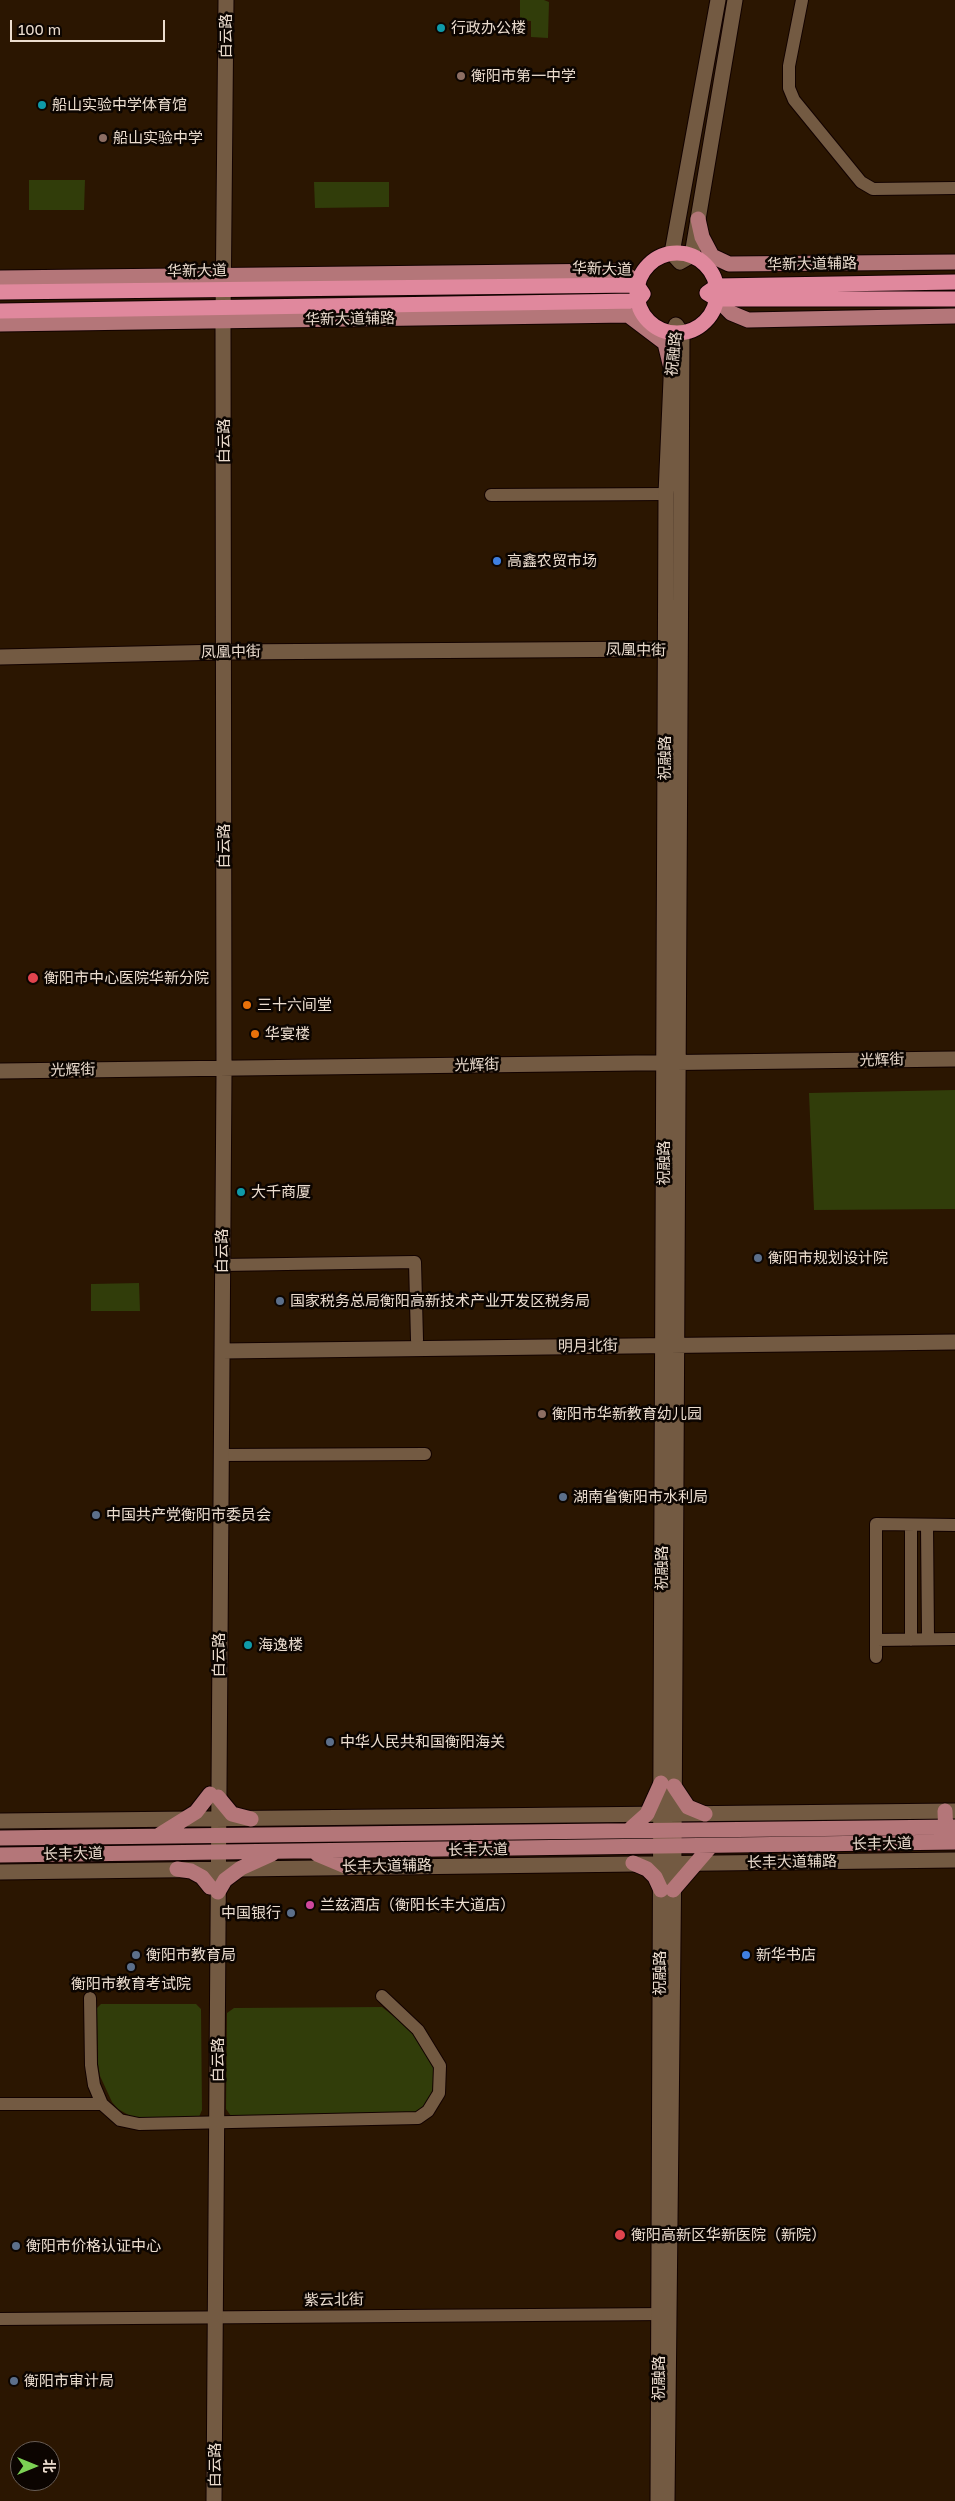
<!DOCTYPE html>
<meta charset="utf-8">
<style>
body{margin:0}
#map{position:relative;width:955px;height:2501px;overflow:hidden;background:#2b1601;font-family:"Golos Text","Noto Sans SC",sans-serif}
canvas{display:block}
.north{position:absolute;left:10px;top:2441px;width:50px;height:50px;box-sizing:border-box;background:#0c0501;border:1px solid #665b53;border-radius:50%;rotate:90deg;font-size:14px;font-weight:700;line-height:20px;text-align:center;color:#ecddcf}
.north::after{content:'';display:block;margin:auto;width:18px;height:22px;background:#7cd154;clip-path:polygon(50% 0,100% 100%,50% 72%,0 100%)}
.scale{position:absolute;left:10px;top:20px;width:155px;height:22px;box-sizing:border-box;border:2px solid #ecddcf;border-top:0;padding-left:6px;font-size:15px;line-height:18px;white-space:nowrap;color:#ecddcf;-webkit-text-stroke:4px #0c0501;paint-order:stroke}
</style>
<div id="map">
<canvas width="955" height="2501"></canvas>
<div class="north">北</div>
<div class="scale">100 m</div>
</div>
<script>
const context = document.querySelector('canvas').getContext('2d');
context.lineJoin = 'round';
function fill(path, color) { context.fillStyle = color; context.fill(path, 'evenodd'); }
const poly = rows => new Path2D(rows.map(r => 'M' + r).join(''));
function stroke(path, color, width, dash) { context.strokeStyle = color; context.lineWidth = width; context.lineCap = dash ? 'butt' : 'round'; context.setLineDash(dash || []); context.stroke(path); }
function write(font, color, halo, rows, align = 'center') {
  context.font = font + ' "Golos Text","Noto Sans SC",sans-serif'; context.lineWidth = 5; context.setLineDash([]); context.textBaseline = 'middle'; context.strokeStyle = halo; context.fillStyle = color; for (const [text, x, y, turn = 0] of rows) {
    context.save(); context.translate(x, y); context.rotate((+turn || 0) * Math.PI / 180); context.textAlign = isNaN(turn) ? turn : align; if (halo) context.strokeText(text, 0, 0); context.fillText(text, 0, 0); context.restore();
  }
}
const green = poly([
 [520,0,544,0,549,2,548,38,531,37,531,21,520,20],
 [29,180,85,180,84,210,29,210],
 [314,182,389,182,389,207,315,208],
 [955,1090,955,1209,814,1210,809,1093],
 [139,1283,140,1311,91,1311,91,1284],
 [101,2004,196,2004,201,2009,202,2110,199,2117,132,2117,118,2109,112,2102,100,2076,98,2064,97,2008],
 [382,2007,415,2033,434,2068,433,2092,424,2107,416,2113,231,2116,226,2109,227,2013,234,2008]
]);
const street = poly([
 [802,0,789,66,789,88,794,100,861,182,873,189,955,188],
 [491,495,666,494],
 [222,1265,415,1262,417,1340],
 [221,1455,425,1454],
 [927,1525,928,1639],
 [876,1640,955,1639],
 [911,1640,911,1525],
 [876,1657,876,1524,955,1525],
 [90,1998,91,2065,94,2085,102,2104,120,2120,139,2124,418,2118,428,2111,439,2093,440,2066,418,2030,382,1996],
 [0,2104,102,2104],
 [0,2319,666,2314]
]);
const secondary = poly([
 [718,0,672,253,680,262,692,255,735,0],
 [0,657,225,652,666,649,674,651],
 [0,1071,955,1059],
 [222,1351,955,1342],
 [0,1821,955,1811],
 [0,1872,955,1860],
 [214,2501,224,1074,223,321,226,0],
 [658,2501,666,494,673,334,676,325,682,334,674,1847,667,2501]
]);
const primary = poly([
 [698,219,702,237,712,256,729,264,955,262],
 [0,278,620,271,630,277,637,285],
 [717,299,731,313,748,320,955,316],
 [0,324,628,315,665,343,671,368],
 [674,1786,688,1807,705,1814],
 [218,1797,232,1814,251,1819],
 [945,1811,946,1837],
 [628,1831,647,1814,661,1783],
 [159,1835,196,1812,210,1794],
 [0,1838,955,1827],
 [317,1854,348,1867],
 [0,1855,955,1842],
 [633,1863,647,1869,655,1877,661,1890],
 [177,1869,191,1871,202,1877,210,1887],
 [673,1890,710,1847],
 [218,1892,225,1880,241,1868,272,1854]
]);
const highway = poly([
 '637 293a40 40 0 1 1 80 0a40 40 0 1 1-80 0Z',
 [955,282,717,286,707,293,717,299,955,299],
 [0,292,637,285,643,294,637,301,0,311]
]);
const markers = [
 [441,28,5,"#0f9aa8"],
 [461,76,5,"#8d6e63"],
 [42,105,5,"#0f9aa8"],
 [103,138,5,"#8d6e63"],
 [497,561,5,"#3f7fe0"],
 [33,978,6,"#e0444e"],
 [247,1005,5,"#e8710a"],
 [255,1034,5,"#e8710a"],
 [241,1192,5,"#0f9aa8"],
 [758,1258,5,"#5c6f8a"],
 [280,1301,5,"#5c6f8a"],
 [542,1414,5,"#8d6e63"],
 [563,1497,5,"#5c6f8a"],
 [96,1515,5,"#5c6f8a"],
 [248,1645,5,"#0f9aa8"],
 [330,1742,5,"#5c6f8a"],
 [310,1905,5,"#d1479c"],
 [291,1913,5,"#5c6f8a"],
 [136,1955,5,"#5c6f8a"],
 [746,1955,5,"#3f7fe0"],
 [131,1967,5,"#5c6f8a"],
 [620,2235,6,"#e0444e"],
 [16,2246,5,"#5c6f8a"],
 [14,2381,5,"#5c6f8a"]
];
const poiNames = [
 ["行政办公楼",451,28],
 ["衡阳市第一中学",471,76],
 ["船山实验中学体育馆",52,105],
 ["船山实验中学",113,138],
 ["高鑫农贸市场",507,561],
 ["衡阳市中心医院华新分院",44,978],
 ["三十六间堂",257,1005],
 ["华宴楼",265,1034],
 ["大千商厦",251,1192],
 ["衡阳市规划设计院",768,1258],
 ["国家税务总局衡阳高新技术产业开发区税务局",290,1301],
 ["衡阳市华新教育幼儿园",552,1414],
 ["湖南省衡阳市水利局",573,1497],
 ["中国共产党衡阳市委员会",106,1515],
 ["海逸楼",258,1645],
 ["中华人民共和国衡阳海关",340,1742],
 ["兰兹酒店（衡阳长丰大道店）",320,1905],
 ["中国银行",281,1913,"right"],
 ["衡阳市教育局",146,1955],
 ["新华书店",756,1955],
 ["衡阳市教育考试院",131,1984,"center"],
 ["衡阳高新区华新医院（新院）",631,2235],
 ["衡阳市价格认证中心",26,2246],
 ["衡阳市审计局",24,2381]
];
const streetNames = [
 ["白云路",226,36,-90],
 ["华新大道辅路",812,264,-1],
 ["华新大道",602,269,2],
 ["华新大道",197,271,-1],
 ["华新大道辅路",350,319,-1],
 ["祝融路",674,354,-84],
 ["白云路",224,441,-90],
 ["凤凰中街",636,650,1],
 ["凤凰中街",231,652,-1],
 ["祝融路",665,758,-90],
 ["白云路",224,846,-90],
 ["光辉街",882,1060,-1],
 ["光辉街",477,1065,-1],
 ["光辉街",73,1070,-1],
 ["祝融路",664,1163,-90],
 ["白云路",222,1251,-90],
 ["明月北街",588,1346,-1],
 ["祝融路",662,1568,-90],
 ["白云路",219,1655,-90],
 ["长丰大道",882,1844,-1],
 ["长丰大道",478,1850,-1],
 ["长丰大道",73,1854,-1],
 ["长丰大道辅路",792,1862,-1],
 ["长丰大道辅路",387,1866,-1],
 ["祝融路",660,1973,-90],
 ["白云路",218,2060,-90],
 ["紫云北街",334,2300,-1],
 ["祝融路",659,2378,-90],
 ["白云路",215,2465,-90]
];
fill(green, '#313d0a');
stroke(street, '#120200', 14);
stroke(secondary, '#120200', 17);
stroke(primary, '#120200', 17);
stroke(highway, '#120200', 17);
stroke(street, '#735a42', 12);
stroke(secondary, '#735a42', 15);
stroke(primary, '#b47679', 15);
stroke(highway, '#e0889d', 15);
for (const [x, y, r, color] of markers) { const dot = new Path2D(); dot.arc(x, y, r, 0, 2 * Math.PI); context.fillStyle = color; context.fill(dot); stroke(dot, '#0c0501', 2); }
write('15px', '#ecddcf', '#0c0501', poiNames, 'left');
write('15px', '#ecddcf', '#0c0501', streetNames);
</script>
